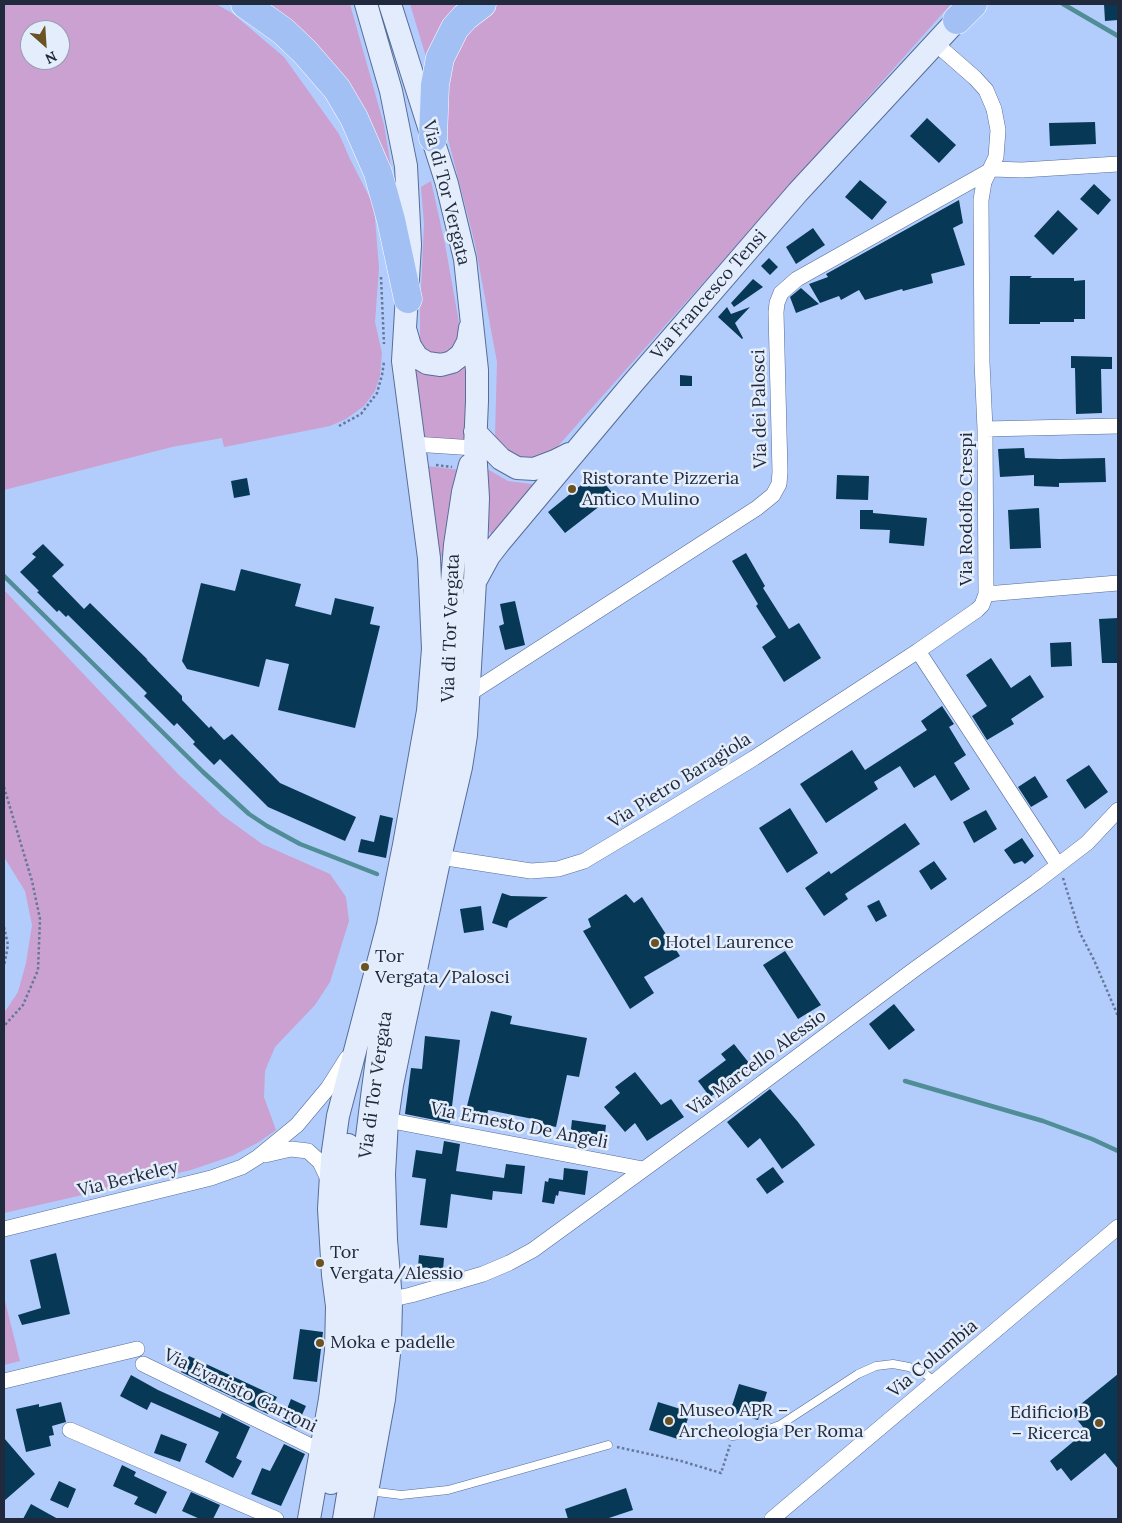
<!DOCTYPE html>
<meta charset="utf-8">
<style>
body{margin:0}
#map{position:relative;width:1122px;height:1523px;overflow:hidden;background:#b2ccfc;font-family:Lora,serif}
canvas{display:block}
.frame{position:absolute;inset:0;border:5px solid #202a3c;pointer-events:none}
.north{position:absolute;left:20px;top:20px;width:50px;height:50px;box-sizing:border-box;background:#e4edfb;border:1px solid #969faf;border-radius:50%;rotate:154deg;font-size:14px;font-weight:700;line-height:20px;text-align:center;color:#202a3c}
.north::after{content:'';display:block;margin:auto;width:18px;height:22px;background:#6a5223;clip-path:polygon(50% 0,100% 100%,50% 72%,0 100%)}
</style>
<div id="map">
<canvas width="1122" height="1523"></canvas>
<div class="frame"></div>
<div class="north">N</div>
</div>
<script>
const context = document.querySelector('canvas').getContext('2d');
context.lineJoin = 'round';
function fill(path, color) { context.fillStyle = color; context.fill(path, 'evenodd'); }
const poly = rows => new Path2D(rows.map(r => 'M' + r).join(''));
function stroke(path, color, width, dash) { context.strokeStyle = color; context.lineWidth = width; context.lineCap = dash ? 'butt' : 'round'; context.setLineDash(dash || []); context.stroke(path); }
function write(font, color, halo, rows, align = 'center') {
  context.font = font + ' Lora,serif'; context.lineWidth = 5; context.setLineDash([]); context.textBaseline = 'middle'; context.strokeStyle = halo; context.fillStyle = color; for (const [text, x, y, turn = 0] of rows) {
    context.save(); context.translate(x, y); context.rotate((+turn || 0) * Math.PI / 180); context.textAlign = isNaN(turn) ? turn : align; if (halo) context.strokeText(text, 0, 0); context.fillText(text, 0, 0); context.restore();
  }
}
const green = poly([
 [4,4,216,4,232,13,284,57,339,134,350,159,374,206,379,268,375,322,382,353,380,376,375,391,364,406,346,419,330,426,224,447,222,438,172,447,4,490],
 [30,30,60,30,60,60,30,60],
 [256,4,350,4,384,125,395,191,387,170],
 [410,4,471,4,430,70],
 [499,4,951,4,550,455,517,462,495,437,497,362,475,244,447,135,443,112,456,46,490,9],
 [431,181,445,244,459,323,460,337,451,355,429,355,420,343,420,310,424,224,421,187],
 [467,366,468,367,464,440,462,441,424,442,415,370,419,368],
 [427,466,460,470,443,557,439,555],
 [489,470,508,481,532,484,534,486,492,535,489,531,486,507,487,471],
 [4,590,179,775,222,815,262,844,330,874,346,897,349,921,330,982,315,1005,275,1047,265,1071,264,1097,276,1130,259,1142,232,1156,191,1170,4,1213,4,1013,18,992,26,963,32,925,25,891,4,857],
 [4,1297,20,1361,4,1365]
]);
const stream = poly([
 [1063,4,1118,36],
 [4,576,203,772,249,814,267,826,300,844,377,874],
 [905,1081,1043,1121,1092,1139,1118,1151]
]);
const building = poly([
 [1104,4,1118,4,1118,20,1105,21],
 [927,118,956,145,939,163,910,136],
 [1095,122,1096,144,1050,146,1049,123],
 [860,180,887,202,872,220,845,197],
 [1094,184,1111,200,1098,215,1080,199],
 [959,200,963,223,953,228,965,265,931,274,933,283,903,291,902,289,865,300,859,290,841,300,839,296,820,303,809,284,828,277,826,274],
 [1058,210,1078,229,1053,255,1034,236],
 [813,228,825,245,796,264,786,247],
 [769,258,778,267,770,275,761,266],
 [1010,276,1032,276,1030,278,1074,278,1074,281,1085,280,1085,319,1074,319,1074,322,1040,322,1040,324,1009,324],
 [753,279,763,287,734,307,731,303],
 [801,288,819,304,796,313,790,297],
 [727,307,731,314,750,307,735,323,743,338,742,339,718,317],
 [1071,356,1112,357,1112,369,1101,369,1102,413,1076,414,1075,368,1071,368],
 [680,375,692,376,692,386,680,386],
 [1024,448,1025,458,1060,459,1105,458,1106,482,1059,483,1059,487,1034,486,1034,475,1000,477,998,449],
 [596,473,614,495,565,533,548,512],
 [837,475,869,476,868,500,836,499],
 [247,478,250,495,234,498,231,481],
 [1039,508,1041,548,1010,549,1008,510],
 [860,510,873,510,873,513,927,518,924,546,889,543,890,530,860,529],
 [43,544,64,565,52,576,84,609,90,603,148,660,146,659,182,696,182,700,209,728,211,726,224,740,232,734,280,783,356,817,345,841,268,807,220,759,214,765,193,744,195,742,177,723,174,726,144,696,147,693,68,615,66,617,59,610,57,612,37,592,39,591,20,572,36,557,32,554],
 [746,553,765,586,763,588,789,629,799,623,821,658,784,682,762,647,776,637,756,606,758,604,732,561],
 [241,569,301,584,295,606,331,615,335,598,374,607,370,624,380,626,355,728,278,710,289,664,266,659,259,687,187,669,182,661,201,583,235,591],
 [515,601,525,645,505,650,499,626,504,624,500,604],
 [1118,618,1118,663,1102,663,1099,619],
 [1071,642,1072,666,1051,667,1050,643],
 [991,658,1011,688,1030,675,1044,697,1011,719,1014,724,987,740,972,716,987,706,966,675],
 [942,706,954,724,949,727,966,755,954,763,970,789,951,801,935,775,914,788,900,766,874,782,878,789,826,823,800,784,852,750,865,770,927,730,921,721],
 [1089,765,1108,792,1085,809,1066,780],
 [1035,776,1048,797,1031,807,1018,787],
 [790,808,818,853,787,873,759,828],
 [986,810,997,829,974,843,963,822],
 [380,815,393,818,386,858,358,852,361,839,374,842],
 [905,823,920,844,845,894,848,899,824,916,805,888,829,871,831,874],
 [1022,838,1034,856,1025,864,1022,861,1014,864,1004,850],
 [934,861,947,879,931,890,919,871],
 [502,893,511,896,548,897,509,921,507,928,492,923],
 [626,894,634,903,642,897,680,956,644,977,654,993,630,1009,583,931,591,927,588,919],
 [879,900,887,916,876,922,867,906],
 [481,906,484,930,464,933,460,909],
 [785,951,821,1005,798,1019,763,965],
 [894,1004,915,1030,889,1050,869,1024],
 [491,1011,512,1016,510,1024,587,1038,579,1077,567,1075,556,1127,542,1124,543,1121,488,1110,487,1115,466,1110],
 [425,1036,460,1040,450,1123,405,1114,411,1068,422,1069],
 [734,1044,753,1068,710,1097,698,1081,726,1060,721,1054],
 [635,1072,661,1105,671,1099,684,1117,647,1141,635,1123,625,1132,604,1107,620,1093,615,1087],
 [770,1089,798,1122,815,1145,782,1169,760,1138,748,1148,727,1122],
 [572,1120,606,1125,604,1142,570,1138],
 [444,1141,460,1144,456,1171,504,1178,506,1164,525,1166,522,1194,493,1191,492,1200,451,1194,447,1228,420,1225,426,1179,412,1177,416,1150,442,1154],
 [773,1167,784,1182,767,1194,756,1179],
 [564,1168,588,1171,585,1195,559,1191,558,1196,556,1195,554,1204,542,1202,545,1181,548,1182,549,1178,563,1180],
 [56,1253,70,1314,22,1325,18,1315,41,1308,30,1260],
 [419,1255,444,1258,443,1270,418,1267],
 [300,1329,323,1332,317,1382,293,1379],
 [189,1356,277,1397,268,1414,181,1372],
 [1118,1374,1118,1469,1105,1453,1071,1481,1061,1468,1057,1471,1050,1461,1086,1431,1071,1412],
 [131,1375,158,1390,220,1418,222,1413,250,1427,236,1458,242,1461,233,1478,205,1462,219,1432,151,1402,147,1410,120,1396],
 [739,1384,767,1392,758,1420,730,1412],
 [291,1399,306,1406,296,1428,282,1421],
 [61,1402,66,1422,52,1426,54,1435,49,1436,51,1446,26,1452,16,1409,39,1404,39,1407],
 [658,1402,690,1412,681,1440,649,1430],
 [161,1434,187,1444,180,1462,154,1453],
 [4,1438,35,1474,4,1501],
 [284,1444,305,1454,281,1506,251,1494,262,1468,270,1471],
 [122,1465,136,1472,134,1476,167,1492,156,1514,134,1504,138,1497,113,1486],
 [59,1481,76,1489,68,1508,50,1500],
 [626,1488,633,1510,606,1519,568,1519,565,1509],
 [191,1492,220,1505,213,1519,200,1519,182,1511],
 [31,1504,58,1519,23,1519]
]);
const path = poly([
 [381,277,384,344],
 [339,426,361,414,377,393,382,375,384,362],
 [436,465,452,467],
 [4,787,32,881,40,919,38,970,23,1005,4,1026],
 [1063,878,1080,933,1094,960,1118,1016],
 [4,927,8,945,4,966],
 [617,1447,681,1461,721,1473,730,1445]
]);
const lane = poly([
 [732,1436,759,1433,780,1425,858,1374,876,1366,893,1364,909,1367,924,1373,935,1382],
 [369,1491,401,1495,448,1490,608,1445]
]);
const street = poly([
 [992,169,1022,170,1118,164],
 [985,429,1118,426],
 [414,444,475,448],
 [986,594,1118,583],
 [918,651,1058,865],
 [469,694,757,508,773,495,779,484,780,472,776,312,777,303,781,293,797,279,991,170],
 [440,857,531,871,558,869,584,861,666,812,754,758,918,651,977,610,982,605,986,594,985,429,982,362,981,200,984,182,996,157,998,130,994,109,986,90,975,78,935,43],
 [387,1120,643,1169],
 [265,1155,291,1149,308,1151,320,1162,329,1181],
 [4,1229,211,1178,242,1167,258,1157,297,1125,328,1088,347,1058],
 [383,1301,411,1295,483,1274,509,1263,533,1250,750,1092,915,969,1036,882,1087,843,1118,810],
 [143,1364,321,1451],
 [4,1381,137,1349],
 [70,1430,276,1519],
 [772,1519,1118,1227]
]);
const secondary = poly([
 [406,332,410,346,417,357,427,363,441,365,452,362,461,355,468,342,470,328],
 [475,432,501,459,517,468,534,469,555,461,569,454],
 [477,578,489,556,499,543,633,383,798,192,957,20],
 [331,1483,349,1379,353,1339,352,1276,346,1190,348,1145],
 [309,1519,330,1399,336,1351,337,1306,333,1275,329,1209,332,1158,338,1116,388,925,404,845,428,711,433,649,429,558,403,361,410,245,406,166,391,91,366,4],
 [344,1519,365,1393,370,1349,370,1320,364,1194,365,1153,373,1089,381,1030,405,935,440,764,448,711,453,663,452,582,455,545,463,492,470,465],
 [362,1519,384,1399,390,1345,391,1300,386,1240,384,1174,387,1120,392,1085,404,1026,438,866,461,767,466,735,475,581,478,498,475,448,477,401,477,370,465,259,447,184,390,4]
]);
const highway = poly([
 [245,4,283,31,305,52,337,89,354,118,378,173,391,220,408,299],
 [957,20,973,4],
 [433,138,435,85,440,58,455,28,465,17,482,4]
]);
const markers = [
 [572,489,5,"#6a5223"],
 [655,943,5,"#6a5223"],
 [365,967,5,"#6a5223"],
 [320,1263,5,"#6a5223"],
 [320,1343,5,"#6a5223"],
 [669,1421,5,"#6a5223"],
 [1099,1423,5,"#6a5223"]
];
const streetNames = [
 ["Via di Tor Vergata",446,193,76],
 ["Via Francesco Tensi",709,295,-49],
 ["Via dei Palosci",760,409,-91],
 ["Via Rodolfo Crespi",967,509,-90],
 ["Via di Tor Vergata",451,628,-88],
 ["Via Pietro Baragiola",680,781,-32],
 ["Via Marcello Alessio",757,1063,-36],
 ["Via di Tor Vergata",376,1085,-82],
 ["Via Ernesto De Angeli",519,1126,11],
 ["Via Berkeley",128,1179,-14],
 ["Via Columbia",933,1359,-40],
 ["Via Evaristo Garroni",240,1391,26]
];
const poiNames = [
 ["Ristorante Pizzeria",582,479],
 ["Antico Mulino",582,500],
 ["Hotel Laurence",665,943],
 ["Tor",375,957],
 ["Vergata/Palosci",375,978],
 ["Tor",330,1253],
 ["Vergata/Alessio",330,1274],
 ["Moka e padelle",330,1343],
 ["Museo APR –",679,1411],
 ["Archeologia Per Roma",679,1432],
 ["Edificio B",1089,1413,"right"],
 ["– Ricerca",1089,1434,"right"]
];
fill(green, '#caa1d0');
stroke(stream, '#508d97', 4.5);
fill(building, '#073957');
stroke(lane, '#566d98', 9);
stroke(street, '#566d98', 16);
stroke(secondary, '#566d98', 24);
stroke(highway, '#fff', 29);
stroke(path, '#667798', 2.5, [2.5, 2.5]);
stroke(lane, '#fff', 8);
stroke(street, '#fff', 15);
stroke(secondary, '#e3ecfc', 22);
stroke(highway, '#a3c0f5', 28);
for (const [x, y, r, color] of markers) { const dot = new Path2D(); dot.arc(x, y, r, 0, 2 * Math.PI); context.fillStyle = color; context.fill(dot); stroke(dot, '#e4edfb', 2); }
write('18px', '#202a3c', '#e4edfb', streetNames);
write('18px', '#202a3c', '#e4edfb', poiNames, 'left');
</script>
